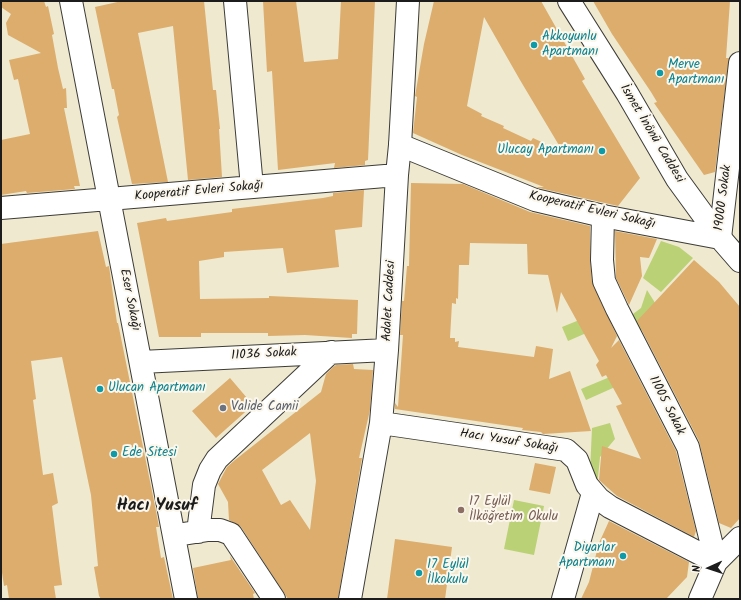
<!DOCTYPE html>
<meta charset="utf-8">
<style>
body{margin:0}
#map{position:relative;width:741px;height:600px;overflow:hidden;background:#efe9cf;font-family:Kalam,sans-serif}
canvas{display:block}
.frame{position:absolute;inset:0;border:2px solid #1c1c1c;pointer-events:none}
.north{position:absolute;left:689px;top:548px;width:40px;height:40px;-webkit-text-stroke:3px #fbf7ec;paint-order:stroke;rotate:267deg;font-size:11px;font-weight:700;line-height:16px;text-align:center;color:#1c1c1c}
.north::after{content:'';display:block;margin:auto;width:14px;height:18px;background:#1c1c1c;clip-path:polygon(50% 0,100% 100%,50% 72%,0 100%)}
</style>
<div id="map">
<canvas width="741" height="600"></canvas>
<div class="frame"></div>
<div class="north">N</div>
</div>
<script>
const context = document.querySelector('canvas').getContext('2d');
context.lineJoin = 'round';
function fill(path, color) { context.fillStyle = color; context.fill(path, 'evenodd'); }
const poly = rows => new Path2D(rows.map(r => 'M' + r).join(''));
function stroke(path, color, width, dash) { context.strokeStyle = color; context.lineWidth = width; context.lineCap = dash ? 'butt' : 'round'; context.setLineDash(dash || []); context.stroke(path); }
function write(font, color, halo, rows, align = 'center') {
  context.font = font + ' Kalam,sans-serif'; context.lineWidth = 4; context.setLineDash([]); context.textBaseline = 'middle'; context.strokeStyle = halo; context.fillStyle = color; for (const [text, x, y, turn = 0] of rows) {
    context.save(); context.translate(x, y); context.rotate((+turn || 0) * Math.PI / 180); context.textAlign = isNaN(turn) ? turn : align; if (halo) context.strokeText(text, 0, 0); context.fillText(text, 0, 0); context.restore();
  }
}
const green = poly([
 [661,241,679,247,693,258,661,292,643,278],
 [647,290,662,314,638,333,629,317,641,308],
 [609,308,616,320,568,341,562,327],
 [629,369,633,379,586,400,581,389],
 [610,423,615,439,600,457,597,488,590,472,592,428],
 [514,500,544,506,534,555,504,549]
]);
const building = poly([
 [1,1,44,1,46,7,48,6,54,34,52,35,58,68,63,89,66,88,67,108,64,108,80,186,74,186,75,189,27,193,26,191,1,195,1,140,30,134,18,79,14,80,9,60,41,53,8,35,6,23,11,14,1,7],
 [122,1,204,1,213,90,216,90,220,129,219,129,222,177,188,180,173,26,138,33,168,182,132,184,117,117,119,115,114,89,112,89,95,7],
 [263,1,296,1,304,62,338,59,341,1,375,1,368,160,365,161,365,165,334,168,335,163,278,170,272,71,267,72],
 [434,1,541,1,585,79,582,81,640,178,618,206,539,188,536,187,544,187,462,155,413,133,417,97,415,96,424,44],
 [484,17,520,80,563,152,533,138,531,141,503,128,504,126,481,116,482,114,467,106],
 [593,1,730,1,726,58,729,58,715,172,704,175,654,103,657,102,651,92,612,34],
 [411,183,463,184,530,212,590,226,590,260,592,282,617,336,611,348,619,340,676,451,696,531,694,537,617,496,599,480,602,446,641,459,616,406,622,404,606,375,602,377,596,365,599,361,561,292,557,313,548,275,528,274,527,244,470,243,469,265,459,265,458,299,456,298,456,304,452,303,450,338,455,338,455,342,459,341,458,347,534,357,536,346,553,349,549,379,570,371,591,431,543,434,541,432,522,430,523,428,395,409,395,403,398,407,403,335,400,335,402,301,404,301,407,266,409,266],
 [364,190,362,227,335,230,339,267,287,273,283,248,224,252,224,257,199,261,200,299,269,298,269,296,358,300,357,334,352,334,352,338,305,335,268,336,268,333,201,333,201,337,159,337,137,223,166,218,167,221,232,212,232,209,323,198,333,196,333,193],
 [98,231,106,267,109,266,117,323,118,323,156,511,159,527,156,527,161,558,164,557,173,599,101,599,99,596,94,567,98,566,91,495,62,357,31,361,36,399,33,400,43,475,53,473,58,503,52,506,62,585,54,586,56,599,9,599,7,585,4,586,1,566,1,244],
 [615,231,657,239,649,258,640,257,642,276,629,305,616,278],
 [694,260,719,282,740,307,740,518,731,528,719,523,699,441,637,321],
 [353,364,354,369,373,370,370,410,359,458,362,458,338,599,288,599,241,527,229,520,228,502,218,484,227,467,235,460,321,392,326,374,333,367,336,365],
 [310,433,316,481,310,530,290,500,281,505,262,470],
 [230,378,253,405,216,438,192,411],
 [535,463,556,467,550,494,529,490],
 [609,521,689,562,687,577,666,599,581,599,589,582,599,543],
 [395,539,452,547,445,599,387,599],
 [230,556,255,593,253,594,254,599,198,599,193,568,231,560]
]);
const minor = poly([
 [71,1,186,599],
 [235,1,252,187],
 [1,208,397,175],
 [603,216,602,260,604,281,617,309,688,447,716,562,700,599],
 [720,238,740,63],
 [141,362,387,350],
 [381,423,566,450,577,460,587,485,599,499,610,507,716,562],
 [198,532,204,485,210,470,217,459,331,352],
 [183,534,208,530,220,530,231,534,274,599],
 [716,562,740,538],
 [350,599,381,423,387,350,397,175,400,145],
 [563,599,593,493]
]);
const major = poly([
 [408,1,400,145,535,200,603,216,720,238],
 [569,1,627,93,677,179,720,238,740,261]
]);
const markers = [
 [534,45,4,"#0f9aa8"],
 [660,73,4,"#0f9aa8"],
 [602,151,4,"#0f9aa8"],
 [100,389,4,"#0f9aa8"],
 [223,408,4,"#6b7280"],
 [114,454,4,"#0f9aa8"],
 [461,510,4,"#8d6e63"],
 [623,556,4,"#0f9aa8"],
 [419,573,4,"#0f9aa8"]
];
const cultureNames = [
 ["Akkoyunlu",542,38],
 ["Apartmanı",542,53],
 ["Merve",668,66],
 ["Apartmanı",668,81],
 ["Ulucay Apartmanı",594,151,"right"],
 ["Ulucan Apartmanı",108,389],
 ["Ede Sitesi",122,454],
 ["Diyarlar",615,549,"right"],
 ["Apartmanı",615,564,"right"],
 ["17 Eylül",427,566],
 ["İlkokulu",427,581]
];
const streetNames = [
 ["İsmet İnönü Caddesi",651,134,59],
 ["Kooperatif Evleri Sokağı",199,192,-5],
 ["19000 Sokak",724,198,-83],
 ["Kooperatif Evleri Sokağı",592,211,13],
 ["Eser Sokağı",129,300,79],
 ["Adalet Caddesi",390,301,-87],
 ["11036 Sokak",264,355,-3],
 ["11005 Sokak",666,406,63],
 ["Hacı Yusuf Sokağı",509,442,9]
];
const worshipNames = [
 ["Valide Camii",231,408]
];
const educationNames = [
 ["17 Eylül",469,503],
 ["İlköğretim Okulu",469,518]
];
const districtNames = [
 ["Hacı Yusuf",157,507]
];
fill(green, '#bad175');
fill(building, '#dcad6d');
stroke(minor, '#3c3b37', 24);
stroke(major, '#3c3b37', 24);
stroke(minor, '#fff', 22);
stroke(major, '#fff', 22);
for (const [x, y, r, color] of markers) { const dot = new Path2D(); dot.arc(x, y, r, 0, 2 * Math.PI); context.fillStyle = color; context.fill(dot); stroke(dot, '#fbf7ec', 1.5); }
write('13px', '#0d838f', '#fbf7ec', cultureNames, 'left');
write('13px', '#1c1c1c', '#fbf7ec', streetNames);
write('13px', '#5b616d', '#fbf7ec', worshipNames, 'left');
write('13px', '#785e54', '#fbf7ec', educationNames, 'left');
write('bold 17px', '#1c1c1c', '#fbf7ec', districtNames);
</script>
